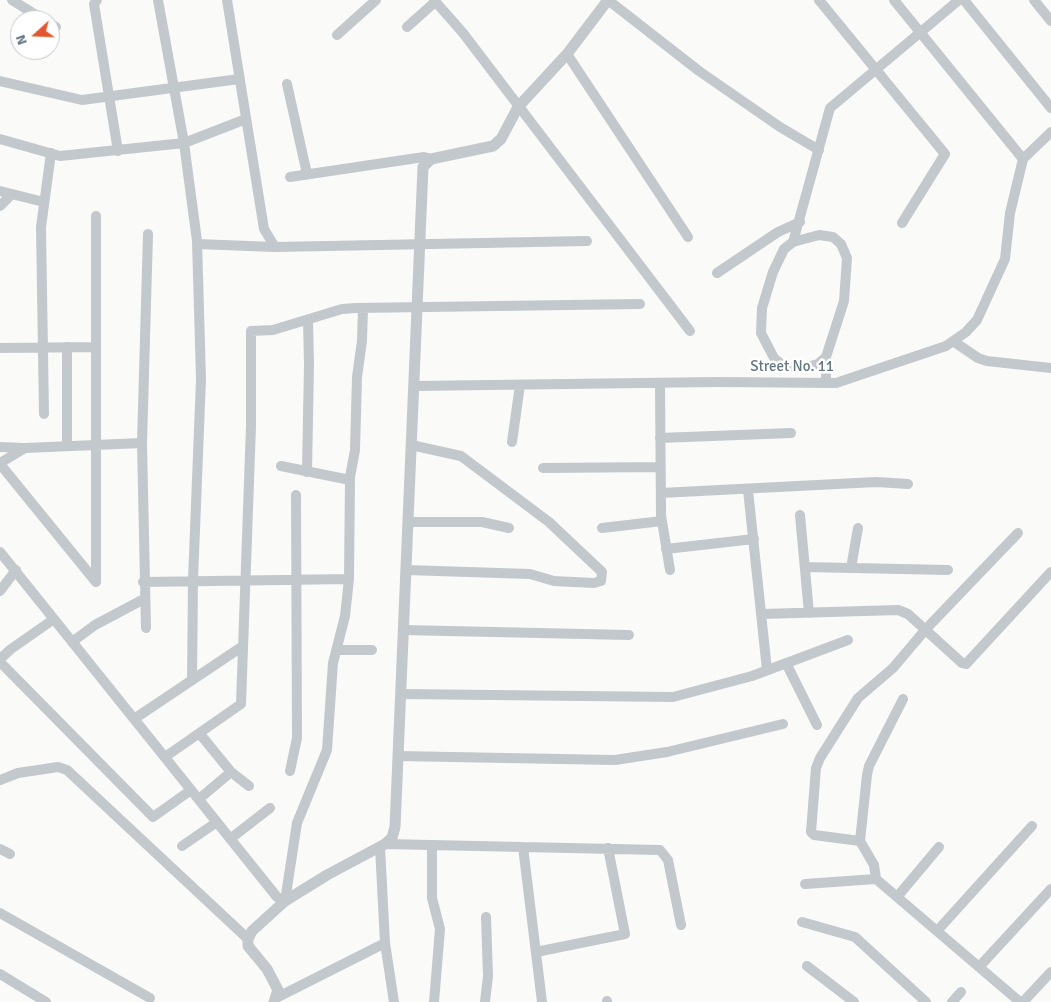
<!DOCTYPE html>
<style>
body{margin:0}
#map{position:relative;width:1051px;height:1002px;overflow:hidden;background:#fafaf8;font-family:Signika,sans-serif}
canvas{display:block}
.north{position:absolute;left:10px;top:10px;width:50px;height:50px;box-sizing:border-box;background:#fff;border:1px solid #c1c8cd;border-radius:50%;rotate:250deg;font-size:14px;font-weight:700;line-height:20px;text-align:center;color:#657683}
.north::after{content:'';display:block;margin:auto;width:18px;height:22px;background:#e4572e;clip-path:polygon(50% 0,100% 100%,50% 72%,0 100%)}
</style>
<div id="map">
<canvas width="1051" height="1002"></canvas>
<div class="north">N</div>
</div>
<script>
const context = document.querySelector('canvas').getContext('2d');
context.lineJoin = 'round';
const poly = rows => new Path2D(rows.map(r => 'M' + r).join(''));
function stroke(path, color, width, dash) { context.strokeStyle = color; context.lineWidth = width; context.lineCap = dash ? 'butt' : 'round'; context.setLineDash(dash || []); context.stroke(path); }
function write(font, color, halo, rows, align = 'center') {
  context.font = font + ' Signika,sans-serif'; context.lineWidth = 5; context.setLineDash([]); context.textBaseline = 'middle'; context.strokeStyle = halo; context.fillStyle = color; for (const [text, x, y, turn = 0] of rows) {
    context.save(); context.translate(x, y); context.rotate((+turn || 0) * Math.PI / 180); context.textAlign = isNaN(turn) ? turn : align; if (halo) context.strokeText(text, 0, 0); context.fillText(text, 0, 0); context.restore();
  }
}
const minor = poly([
 [12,0,44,20],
 [97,0,94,4,118,151],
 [158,0,184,143,197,241,201,379,193,580,192,680],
 [227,0,264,229,275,247],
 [434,0,463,33,690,331],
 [608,0,699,71,780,127,819,150],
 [819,0,945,154,902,223],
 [894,0,1023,159],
 [964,0,1051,108],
 [1034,0,1051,21],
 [50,24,56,27],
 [407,27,435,2],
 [337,35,376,0],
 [567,54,688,237],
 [0,81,82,100,239,79],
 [287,84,307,174],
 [0,139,60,156,184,143,246,119],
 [290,177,424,157,431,159],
 [0,191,44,202],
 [0,206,12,194],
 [96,216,96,582],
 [793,242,830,108,959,0],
 [197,244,275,247,587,241],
 [717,273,778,232,800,222],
 [953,341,978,358,987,361,1051,368],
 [0,348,95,347],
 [660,383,661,515,670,570],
 [826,383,826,357,844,301,847,258,841,244,833,237,819,235,793,242,784,249,773,272,762,308,761,333,774,358,785,367,806,367,818,364,826,357],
 [414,386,716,382,836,383,946,346,966,332,977,320,1005,259,1010,213,1023,159,1051,132],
 [44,414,41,227,51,153],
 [660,438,791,433],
 [512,442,520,385],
 [67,446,67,347],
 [0,447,24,448],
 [0,463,25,448,142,443],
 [0,464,96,582],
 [281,466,350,480],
 [543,468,660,467],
 [307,472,309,364,308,320],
 [748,490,767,670],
 [661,493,876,482,908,484],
 [800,515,809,613],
 [408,522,482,522,509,528],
 [602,528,662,521],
 [666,549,754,539],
 [0,552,277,897,285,901,297,823,327,750,333,663,345,616,349,579,350,477,355,450,357,377,362,341,363,308],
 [805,567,948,570],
 [851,568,858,528],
 [406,570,530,574,554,581,594,583,601,581,602,572,549,522,461,456,411,445],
 [143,582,349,579],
 [0,591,16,570],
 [762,614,898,610,908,614,962,663,966,664,1051,572],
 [146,628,142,443,148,234],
 [403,630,629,635],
 [72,642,95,625,144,599],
 [337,650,372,650],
 [0,659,11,649,54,619],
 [0,662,153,817,191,790],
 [786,663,817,725],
 [401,694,673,697,752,676,848,640],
 [134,719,243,646],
 [200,734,231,772,249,786],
 [398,756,615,760,667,752,783,724],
 [165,757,241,704,251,426,251,331,273,330,342,309,356,308,640,304],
 [290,771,297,738,296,495],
 [0,780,18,773,58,767,67,770,248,939],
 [199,799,231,772],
 [230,839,270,808],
 [860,841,814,835,811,832,816,768,820,758,858,698,893,668,926,629,1018,533],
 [385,844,660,850,668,860,681,925],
 [182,846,217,822],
 [432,846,432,898,440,929,434,1002],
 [523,847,542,1002],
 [0,849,10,854],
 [876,879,874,865,860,841,867,775,869,766,903,699],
 [805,884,876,879,1020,1002],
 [897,897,939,847],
 [0,913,150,998],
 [802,922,855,937,926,1002],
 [937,931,1032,826],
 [385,943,394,1002],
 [536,952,625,934,608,848],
 [807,966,854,1002],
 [979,967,1051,889],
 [0,974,46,1002],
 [278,997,385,943,380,847],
 [607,1001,607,1002],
 [485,1002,488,976,486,917],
 [952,1002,961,992],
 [1023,1002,1051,972]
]);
const tertiary = poly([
 [274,1002,278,990,267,969,248,946,248,939,252,931,285,901,327,875,385,844,392,838,395,827,423,167,431,159,493,146,501,139,518,107,567,54,608,0]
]);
const streetNames = [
 ["Street No. 11",792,367]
];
stroke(minor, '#c3c8cc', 10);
stroke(tertiary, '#c3c8cc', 11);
write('15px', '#657683', '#fff', streetNames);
</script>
